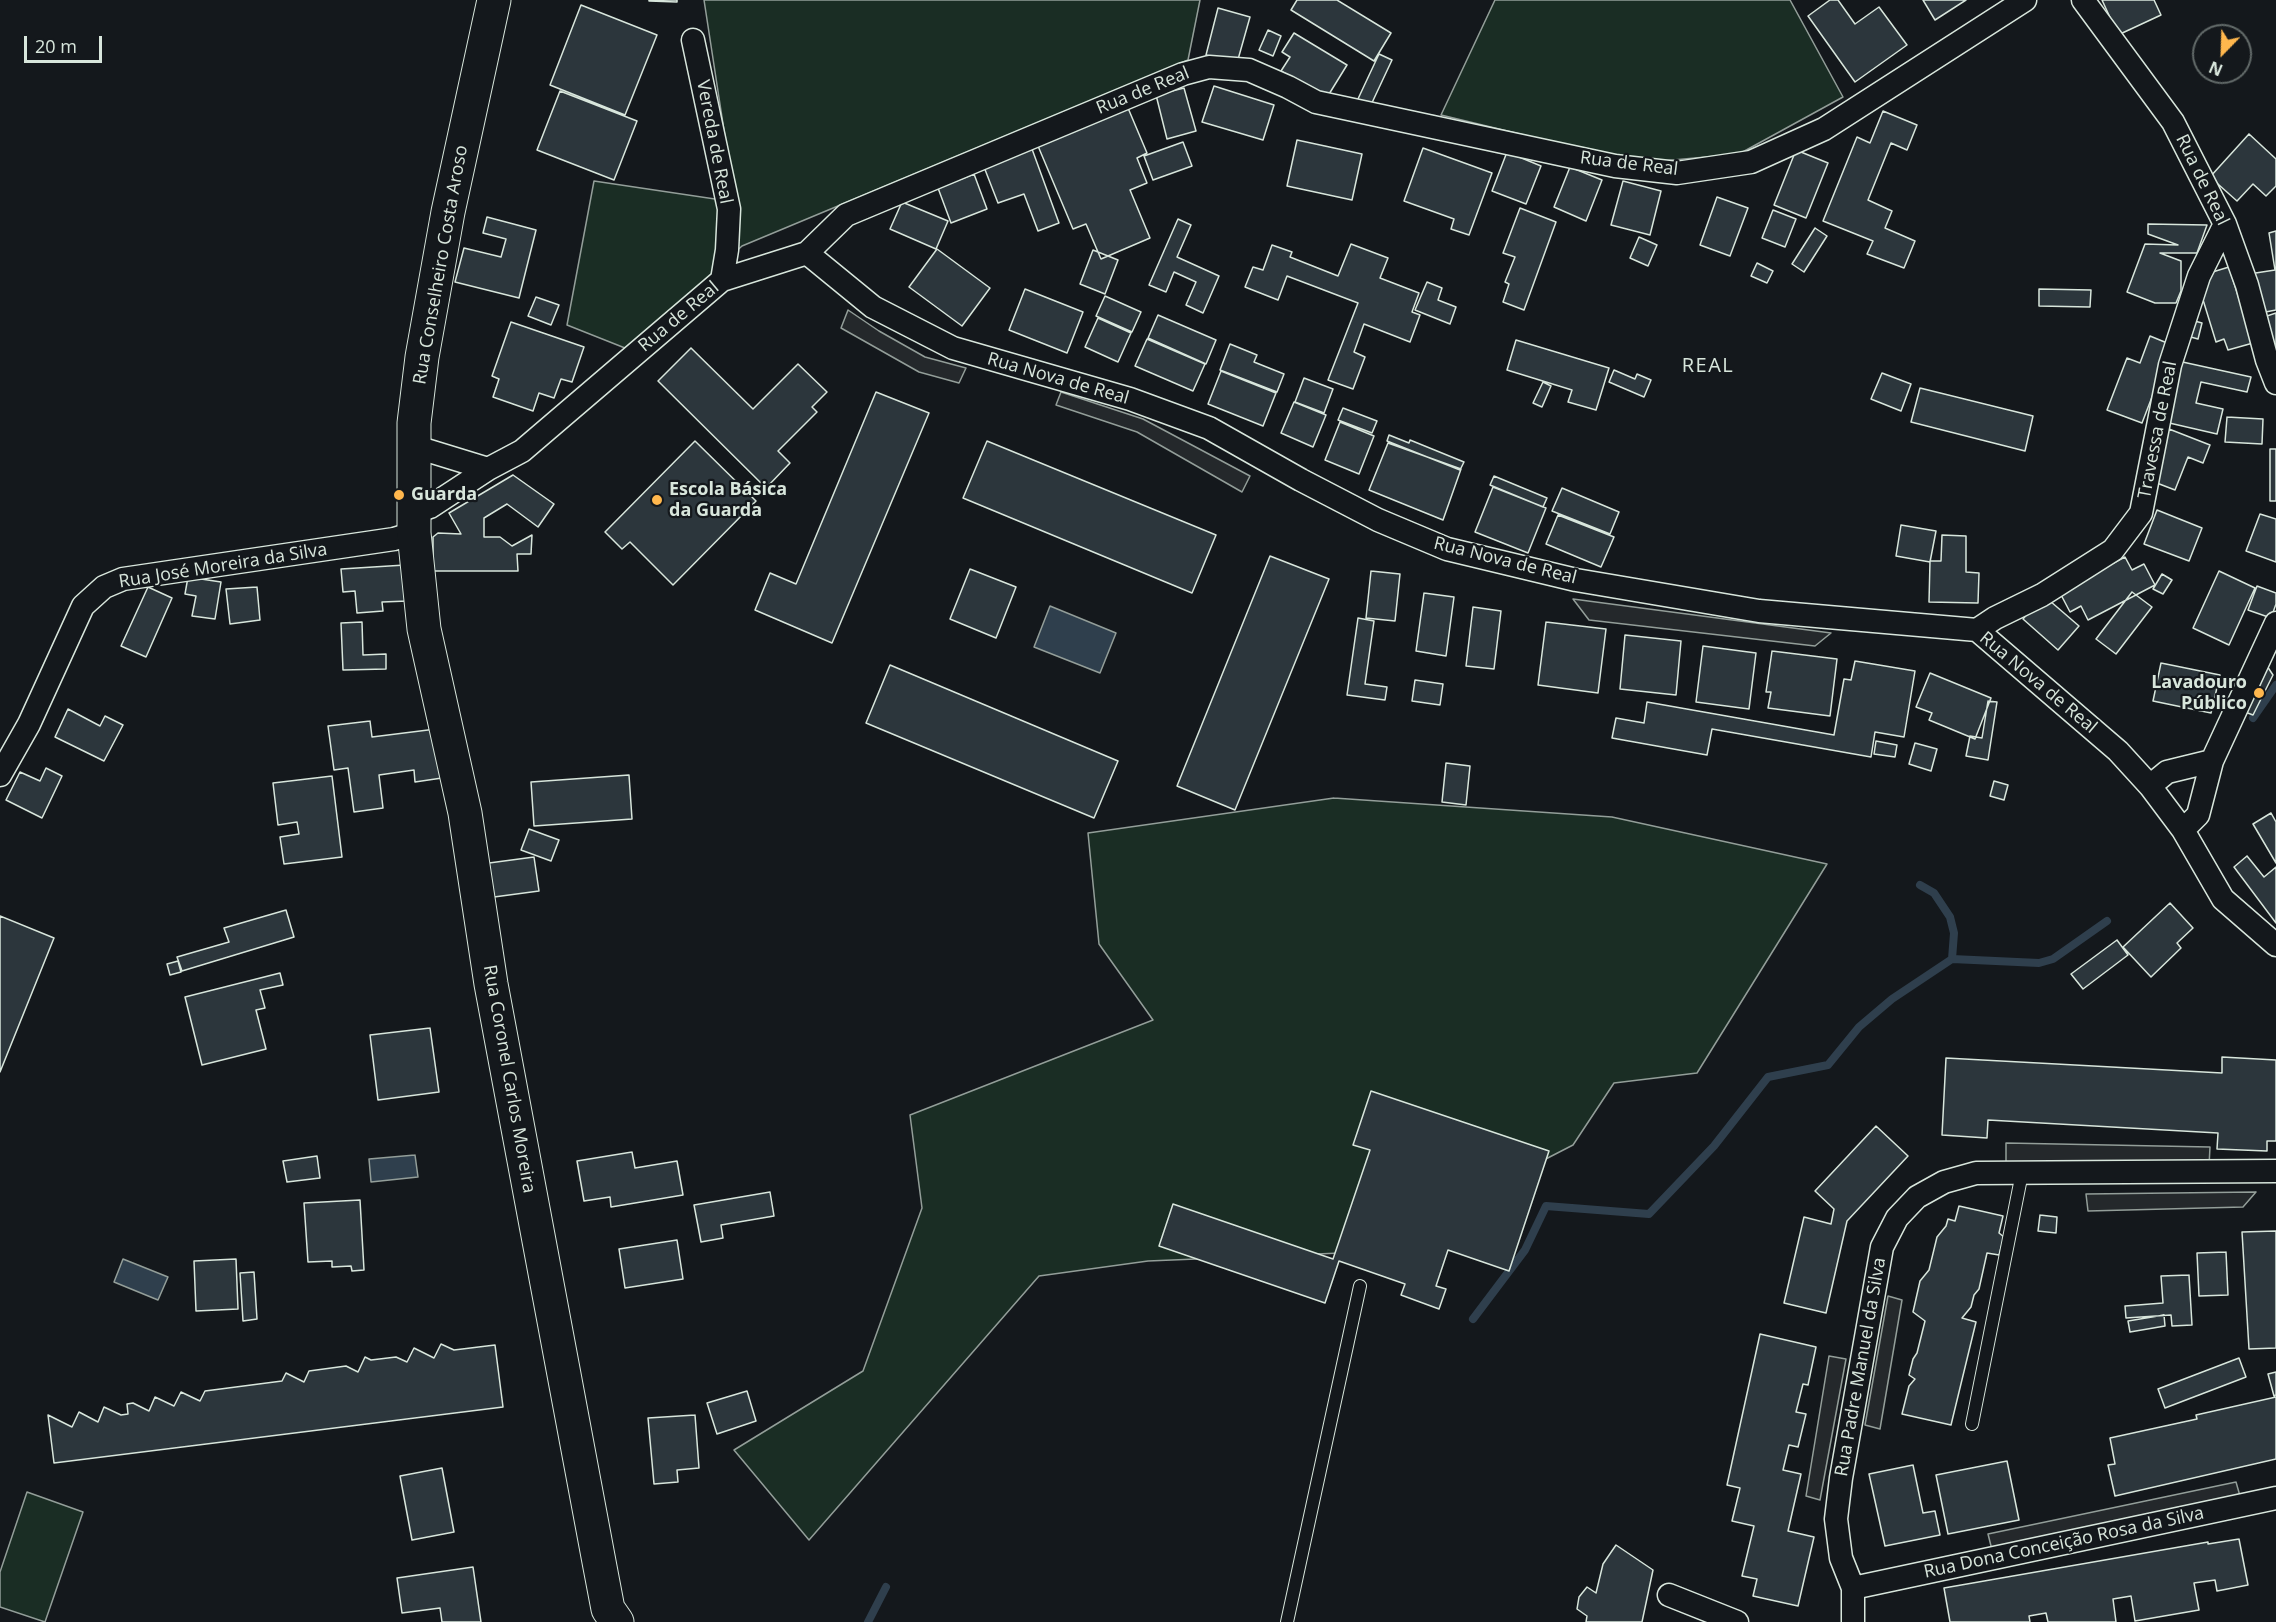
<!DOCTYPE html>
<meta charset="utf-8">
<style>
body{margin:0}
#map{position:relative;width:2276px;height:1622px;overflow:hidden;background:#14181c;font-family:"Open Sans",sans-serif}
canvas{display:block}
.north{position:absolute;left:2192px;top:24px;width:60px;height:60px;box-sizing:border-box;background:#14181c;border:2px solid #626a69;border-radius:50%;rotate:203deg;font-size:16px;font-weight:700;line-height:24px;text-align:center;color:#d8e6dc}
.north::after{content:'';display:block;margin:auto;width:21px;height:27px;background:#ffb74d;clip-path:polygon(50% 0,100% 100%,50% 72%,0 100%)}
.scale{position:absolute;left:24px;top:36px;width:78px;height:27px;box-sizing:border-box;border:3px solid #d8e6dc;border-top:0;padding-left:8px;font-size:18px;line-height:21px;white-space:nowrap;color:#d8e6dc;-webkit-text-stroke:4px #14181c;paint-order:stroke}
</style>
<div id="map">
<canvas width="2276" height="1622"></canvas>
<div class="north">N</div>
<div class="scale">20 m</div>
</div>
<script>
const context = document.querySelector('canvas').getContext('2d');
context.lineJoin = 'round';
function fill(path, color) { context.fillStyle = color; context.fill(path, 'evenodd'); }
const poly = rows => new Path2D(rows.map(r => 'M' + r).join(''));
function stroke(path, color, width, dash) { context.strokeStyle = color; context.lineWidth = width; context.lineCap = dash ? 'butt' : 'round'; context.setLineDash(dash || []); context.stroke(path); }
function write(font, color, halo, rows, align = 'center') {
  context.font = font + ' "Open Sans",sans-serif'; context.lineWidth = 4.5; context.setLineDash([]); context.textBaseline = 'middle'; context.strokeStyle = halo; context.fillStyle = color; for (const [text, x, y, turn = 0] of rows) {
    context.save(); context.translate(x, y); context.rotate((+turn || 0) * Math.PI / 180); context.textAlign = isNaN(turn) ? turn : align; if (halo) context.strokeText(text, 0, 0); context.fillText(text, 0, 0); context.restore();
  }
}
const green = poly([
 [704,0,1200,0,1188,60,742,246,630,350,567,325,594,181,735,202,704,0],
 [1495,0,1790,0,1843,97,1739,154,1640,163,1441,115,1495,0],
 [1334,798,1612,817,1827,864,1697,1073,1614,1083,1573,1145,1365,1252,1148,1261,1039,1276,809,1540,734,1450,863,1371,922,1208,910,1115,1153,1020,1099,944,1088,833,1334,798],
 [27,1492,83,1512,45,1622,0,1607,0,1572,27,1492]
]);
const parking = poly([
 [848,310,879,331,925,357,966,368,959,383,919,372,841,328,848,310],
 [1061,392,1143,419,1250,476,1242,492,1137,432,1056,405,1061,392],
 [1573,599,1831,633,1815,646,1589,620,1573,599],
 [2006,1143,2210,1147,2209,1166,2006,1162,2006,1143],
 [2256,1192,2243,1207,2088,1211,2086,1194,2256,1192],
 [1888,1296,1902,1300,1880,1429,1865,1425,1888,1296],
 [1829,1356,1846,1359,1820,1500,1806,1496,1829,1356],
 [2236,1482,2240,1496,1992,1550,1988,1534,2236,1482]
]);
const water = poly([
 [1050,606,1116,633,1100,673,1034,647,1050,606],
 [415,1155,418,1177,371,1182,369,1159,415,1155],
 [123,1259,168,1277,158,1300,114,1282,123,1259]
]);
const stream = poly([
 [2253,718,2276,685],
 [1920,885,1934,893,1950,917,1954,933,1952,959,2039,963,2053,959,2107,921],
 [1473,1319,1525,1250,1546,1206,1649,1214,1714,1146,1768,1077,1828,1065,1859,1027,1892,999,1952,959],
 [868,1622,886,1587]
]);
const building = poly([
 [649,0,677,0,677,2,649,1,649,0],
 [1297,0,1337,0,1391,33,1374,61,1291,10,1297,0],
 [1830,0,1838,0,1855,24,1879,7,1907,45,1855,82,1808,16,1830,0],
 [1923,0,1966,0,1935,20,1923,0],
 [2102,0,2154,0,2161,15,2118,35,2102,0],
 [581,5,657,35,625,115,550,85,581,5],
 [1218,8,1250,17,1237,63,1206,55,1218,8],
 [1268,30,1281,36,1273,56,1259,50,1268,30],
 [1294,33,1347,65,1326,99,1281,71,1290,57,1282,52,1294,33],
 [1379,54,1392,60,1370,107,1357,101,1379,54],
 [1214,86,1274,105,1263,140,1202,122,1214,86],
 [1184,88,1196,131,1167,139,1156,95,1184,88],
 [560,91,637,121,614,180,537,150,560,91],
 [1128,108,1147,153,1137,158,1147,183,1130,190,1150,238,1101,259,1086,224,1073,229,1038,146,1128,108],
 [1883,111,1917,125,1907,150,1891,143,1868,200,1892,211,1885,228,1915,241,1904,268,1867,254,1873,241,1823,221,1857,137,1870,143,1883,111],
 [2249,134,2276,159,2276,186,2266,196,2253,184,2237,201,2210,177,2249,134],
 [1297,140,1362,154,1352,200,1287,186,1297,140],
 [1183,142,1192,166,1153,180,1144,156,1183,142],
 [1423,148,1492,173,1469,235,1451,229,1454,219,1404,201,1423,148],
 [1032,149,1059,223,1038,231,1024,194,998,203,984,167,1032,149],
 [1796,150,1828,163,1806,218,1774,205,1796,150],
 [1507,152,1541,166,1526,204,1492,191,1507,152],
 [1570,167,1602,180,1586,221,1554,207,1570,167],
 [974,174,987,209,951,223,938,188,974,174],
 [1623,181,1661,191,1650,235,1611,225,1623,181],
 [1717,197,1748,208,1730,256,1700,245,1717,197],
 [902,202,948,221,936,249,890,229,902,202],
 [1520,208,1556,222,1524,310,1503,302,1509,284,1505,282,1515,257,1503,253,1520,208],
 [1773,210,1796,219,1785,247,1762,238,1773,210],
 [487,217,536,230,519,298,455,282,464,248,501,257,506,239,483,233,487,217],
 [1178,219,1191,225,1177,257,1219,276,1203,313,1186,305,1196,282,1174,272,1166,292,1149,285,1178,219],
 [2148,224,2207,225,2197,253,2160,253,2181,261,2181,291,2176,303,2155,303,2127,292,2145,244,2178,245,2148,234,2148,224],
 [1815,228,1827,236,1804,272,1792,264,1815,228],
 [2276,231,2276,310,2255,314,2249,274,2275,270,2269,233,2276,231],
 [1639,237,1657,245,1648,266,1630,258,1639,237],
 [1351,244,1388,258,1380,278,1419,293,1412,312,1420,315,1410,342,1364,324,1354,352,1365,357,1353,389,1328,380,1358,303,1287,276,1278,300,1245,287,1253,267,1263,270,1272,245,1292,252,1290,257,1338,276,1351,244],
 [937,249,990,288,962,326,909,287,937,249],
 [1093,250,1118,260,1105,294,1080,284,1093,250],
 [1757,263,1773,271,1767,283,1751,276,1757,263],
 [2229,267,2253,343,2228,350,2224,339,2216,342,2196,277,2229,267],
 [1427,282,1442,288,1438,300,1456,307,1450,324,1415,310,1427,282],
 [1025,289,1083,312,1067,353,1009,330,1025,289],
 [2039,289,2091,290,2090,307,2039,306,2039,289],
 [1105,296,1141,312,1132,332,1096,316,1105,296],
 [536,297,559,305,551,325,528,316,536,297],
 [2276,313,2276,344,2267,347,2258,319,2276,313],
 [1158,315,1216,340,1206,364,1148,338,1158,315],
 [1098,318,1131,333,1118,362,1085,347,1098,318],
 [2191,320,2202,323,2198,339,2187,336,2191,320],
 [511,322,584,347,572,382,561,379,554,398,539,393,533,411,493,397,499,379,492,376,511,322],
 [2150,336,2172,345,2142,423,2107,410,2127,358,2140,363,2150,336],
 [1147,339,1205,364,1193,391,1135,366,1147,339],
 [1516,340,1609,368,1596,410,1568,402,1572,390,1507,370,1516,340],
 [1230,344,1257,355,1254,362,1284,374,1277,392,1220,370,1230,344],
 [691,348,753,409,798,364,827,392,812,407,817,412,778,451,790,463,766,488,658,381,691,348],
 [2178,361,2251,377,2247,392,2201,382,2196,403,2223,409,2217,434,2165,422,2178,361],
 [1614,370,1635,379,1637,374,1651,380,1644,397,1609,382,1614,370],
 [1221,371,1276,393,1263,426,1208,404,1221,371],
 [1882,373,1911,384,1901,411,1871,399,1882,373],
 [1304,378,1333,389,1324,413,1295,402,1304,378],
 [1543,382,1551,386,1542,407,1533,403,1543,382],
 [1920,388,2033,416,2025,451,1911,422,1920,388],
 [876,392,929,413,832,643,755,610,770,573,796,584,876,392],
 [1294,402,1326,415,1313,447,1281,433,1294,402],
 [1343,408,1377,421,1372,433,1338,420,1343,408],
 [2227,417,2263,419,2262,444,2225,442,2227,417],
 [1340,422,1374,436,1359,474,1325,460,1340,422],
 [2169,429,2210,445,2203,463,2188,457,2175,490,2149,480,2169,429],
 [1389,435,1409,443,1410,440,1464,462,1460,470,1387,441,1389,435],
 [695,441,756,501,673,585,630,542,622,549,605,532,695,441],
 [987,441,1216,535,1192,593,963,498,987,441],
 [1388,443,1461,469,1443,520,1369,490,1388,443],
 [2270,449,2276,449,2276,501,2270,501,2270,449],
 [513,475,554,504,538,527,507,504,484,518,484,537,500,537,512,546,532,535,531,554,517,554,518,571,433,571,433,537,438,533,461,534,449,513,513,475],
 [1494,476,1547,498,1543,507,1490,485,1494,476],
 [1493,487,1546,508,1528,553,1475,532,1493,487],
 [1562,488,1619,512,1610,534,1552,511,1562,488],
 [2157,510,2202,528,2189,561,2144,544,2157,510],
 [2260,514,2276,519,2276,562,2246,551,2260,514],
 [1558,515,1614,537,1601,567,1546,544,1558,515],
 [1901,525,1936,531,1930,562,1896,556,1901,525],
 [1942,535,1966,536,1966,572,1979,573,1978,603,1929,602,1930,561,1941,561,1942,535],
 [1270,556,1329,579,1235,810,1177,786,1270,556],
 [2125,557,2132,570,2144,564,2155,585,2088,620,2081,606,2070,612,2059,591,2125,557],
 [405,565,408,601,382,602,383,611,357,613,355,591,343,592,341,569,405,565],
 [970,569,1016,587,996,638,950,619,970,569],
 [1371,571,1400,574,1395,621,1366,618,1371,571],
 [2219,571,2255,588,2229,645,2193,628,2219,571],
 [2162,574,2172,580,2163,594,2153,589,2162,574],
 [188,577,221,582,215,619,192,616,196,596,185,594,188,577],
 [2257,586,2276,593,2276,604,2271,618,2248,610,2257,586],
 [148,587,172,598,146,657,121,646,148,587],
 [257,587,260,620,230,624,226,589,257,587],
 [2132,592,2152,607,2116,654,2096,639,2132,592],
 [1424,593,1454,597,1446,656,1416,651,1424,593],
 [2043,595,2079,626,2058,650,2023,619,2043,595],
 [1473,607,1501,611,1494,669,1466,666,1473,607],
 [1358,618,1374,621,1365,684,1387,687,1385,700,1347,695,1358,618],
 [362,622,363,655,386,654,386,669,343,670,341,623,362,622],
 [1546,622,1606,629,1598,693,1538,685,1546,622],
 [1625,635,1681,641,1676,695,1620,689,1625,635],
 [1703,646,1756,653,1749,709,1696,702,1703,646],
 [1772,651,1837,659,1830,716,1768,708,1771,692,1766,692,1772,651],
 [1855,661,1915,671,1904,737,1875,732,1871,757,1712,729,1707,755,1612,738,1616,718,1644,723,1647,702,1834,735,1844,679,1851,680,1855,661],
 [2161,663,2220,675,2211,713,2153,701,2161,663],
 [890,665,1118,761,1094,818,866,723,890,665],
 [2267,666,2273,675,2253,715,2245,712,2267,666],
 [1930,673,1991,698,1975,739,1929,720,1932,713,1916,707,1930,673],
 [1415,680,1443,684,1440,705,1412,701,1415,680],
 [1988,701,1997,702,1988,760,1966,756,1970,736,1982,738,1988,701],
 [68,709,100,726,105,716,123,725,104,761,55,737,68,709],
 [370,721,372,737,436,729,442,778,415,782,414,770,379,775,383,808,354,812,348,768,334,770,328,726,370,721],
 [1876,741,1897,745,1895,757,1874,754,1876,741],
 [1915,743,1937,749,1931,771,1909,764,1915,743],
 [1446,763,1470,766,1466,805,1442,802,1446,763],
 [46,768,62,776,42,818,6,800,20,772,40,781,46,768],
 [629,775,632,819,534,826,531,782,629,775],
 [332,776,342,857,284,864,280,837,299,834,297,822,278,825,273,783,332,776],
 [1994,781,2008,785,2004,800,1990,796,1994,781],
 [2271,813,2276,822,2276,863,2253,824,2271,813],
 [529,829,559,840,551,861,521,850,529,829],
 [2247,856,2264,877,2276,867,2276,923,2234,867,2247,856],
 [534,857,539,891,494,897,489,863,534,857],
 [2170,903,2193,928,2177,943,2181,948,2151,977,2123,947,2170,903],
 [286,910,294,937,182,971,177,957,229,942,224,928,286,910],
 [0,916,54,938,0,1072,0,916],
 [2117,940,2128,955,2083,989,2071,974,2117,940],
 [178,961,181,972,170,975,167,964,178,961],
 [280,973,283,985,260,990,265,1008,256,1010,266,1049,202,1065,185,997,280,973],
 [430,1028,439,1092,378,1100,370,1035,430,1028],
 [2222,1057,2276,1060,2276,1141,2267,1141,2267,1151,2217,1149,2218,1133,1988,1120,1987,1138,1942,1135,1946,1058,2222,1073,2222,1057],
 [1371,1091,1549,1151,1509,1271,1448,1250,1436,1286,1446,1289,1439,1309,1401,1295,1405,1284,1339,1261,1325,1303,1159,1246,1173,1204,1333,1259,1370,1150,1353,1145,1371,1091],
 [1876,1126,1908,1156,1847,1221,1826,1313,1784,1303,1804,1217,1831,1224,1834,1209,1815,1191,1876,1126],
 [632,1152,635,1168,677,1161,683,1195,611,1207,610,1197,584,1201,577,1161,632,1152],
 [317,1156,320,1178,287,1182,283,1161,317,1156],
 [770,1192,774,1216,721,1225,723,1238,701,1242,694,1205,770,1192],
 [360,1200,364,1270,352,1271,351,1266,332,1267,332,1261,308,1262,304,1203,360,1200],
 [1959,1206,2003,1216,1999,1233,2004,1237,1999,1255,1987,1253,1979,1289,1974,1295,1971,1307,1962,1318,1976,1322,1951,1425,1902,1414,1909,1386,1915,1379,1909,1375,1913,1359,1917,1353,1925,1321,1913,1312,1920,1281,1929,1270,1937,1237,1946,1226,1948,1219,1955,1221,1959,1206],
 [2040,1215,2057,1217,2056,1233,2038,1231,2040,1215],
 [2276,1231,2276,1348,2249,1349,2242,1232,2276,1231],
 [677,1240,683,1279,625,1288,619,1249,677,1240],
 [2226,1252,2228,1295,2199,1296,2197,1253,2226,1252],
 [236,1259,238,1309,196,1311,194,1261,236,1259],
 [254,1272,257,1319,243,1321,240,1273,254,1272],
 [2189,1275,2192,1325,2172,1326,2171,1315,2126,1318,2125,1306,2163,1303,2161,1276,2189,1275],
 [2164,1315,2165,1326,2130,1332,2128,1321,2164,1315],
 [1760,1334,1816,1347,1808,1385,1803,1384,1796,1412,1806,1414,1798,1447,1789,1445,1783,1470,1801,1474,1788,1531,1814,1537,1798,1606,1753,1596,1757,1579,1742,1576,1754,1526,1732,1521,1740,1488,1727,1485,1760,1334],
 [441,1344,454,1350,495,1345,503,1407,54,1463,48,1415,72,1427,79,1412,98,1422,104,1407,121,1415,128,1414,127,1404,133,1403,149,1411,155,1397,174,1406,181,1392,200,1401,205,1391,282,1381,286,1373,304,1382,309,1371,346,1366,358,1372,365,1357,371,1360,396,1357,407,1362,414,1348,434,1358,441,1344],
 [2239,1358,2246,1377,2165,1408,2158,1389,2239,1358],
 [2276,1372,2276,1395,2274,1396,2268,1374,2276,1372],
 [747,1391,756,1421,717,1434,707,1403,747,1391],
 [2276,1397,2276,1459,2115,1496,2108,1465,2115,1464,2110,1438,2197,1419,2196,1415,2276,1397],
 [695,1415,699,1468,677,1470,678,1482,654,1484,648,1418,695,1415],
 [2007,1461,2019,1520,1948,1534,1936,1475,2007,1461],
 [1913,1465,1923,1513,1935,1511,1940,1535,1885,1546,1869,1474,1913,1465],
 [442,1468,454,1532,412,1540,400,1476,442,1468],
 [2239,1539,2248,1585,2217,1591,2215,1580,2194,1583,2199,1610,2135,1621,2131,1596,2113,1599,2116,1622,2048,1622,2046,1613,2029,1616,2030,1622,1950,1622,1944,1588,2208,1542,2208,1544,2239,1539],
 [1616,1545,1653,1570,1642,1622,1586,1622,1587,1616,1577,1609,1579,1597,1587,1587,1596,1593,1603,1564,1616,1545],
 [473,1567,481,1622,442,1622,440,1608,402,1613,397,1578,473,1567]
]);
const service = poly([
 [1972,1424,2022,1173],
 [1287,1622,1360,1286]
]);
const minor = poly([
 [2083,0,2173,122,2225,224,2247,285,2267,360,2276,383],
 [693,40,729,209,727,250,722,280],
 [807,253,873,307,953,348,1130,399,1209,428,1301,480,1378,520,1447,549,1576,580,1759,611,1977,630,2118,751,2150,786,2183,830,2223,899,2276,945],
 [413,446,488,469],
 [413,513,430,507,488,469,522,451,722,280,807,253,846,215,1183,74,1209,67,1249,70,1288,87,1316,102,1615,166,1677,173,1751,162,1824,129,2025,0],
 [1977,630,1995,618,2042,595,2113,550,2141,513,2170,365,2199,276,2225,224],
 [0,775,29,724,83,606,104,587,123,579,394,539,414,533],
 [2150,786,2167,772,2212,761],
 [2183,830,2198,815,2212,761,2276,623],
 [1853,1588,2276,1498],
 [1669,1595,1737,1622],
 [1853,1622,1853,1588,1841,1558,1836,1519,1841,1478,1882,1247,1897,1218,1917,1197,1944,1182,1976,1173,2276,1171]
]);
const secondary = poly([
 [494,0,448,212,422,357,414,423,414,533,424,629,465,813,491,984,600,1567,608,1609,617,1622]
]);
const markers = [
 [399,495,6,"#ffb74d"],
 [657,500,6,"#ffb74d"],
 [2259,693,6,"#ffb74d"]
];
const streetNames = [
 ["Rua de Real",1143,91,-22],
 ["Vereda de Real",714,142,79],
 ["Rua de Real",1629,164,7],
 ["Rua de Real",2202,180,64],
 ["Rua Conselheiro Costa Aroso",441,265,-80],
 ["Rua de Real",679,317,-40],
 ["Rua Nova de Real",1058,379,16],
 ["Travessa de Real",2158,430,-79],
 ["Rua Nova de Real",1505,561,14],
 ["Rua José Moreira da Silva",223,566,-9],
 ["Rua Nova de Real",2038,683,40],
 ["Rua Coronel Carlos Moreira",509,1079,80],
 ["Rua Padre Manuel da Silva",1861,1367,-80],
 ["Rua Dona Conceição Rosa da Silva",2064,1543,-12]
];
const poiNames = [
 ["Escola Básica",669,490],
 ["da Guarda",669,511],
 ["Guarda",411,495],
 ["Lavadouro",2247,683,"right"],
 ["Público",2247,704,"right"]
];
const neighbourhoodNames = [
 ["REAL",1708,366]
];
fill(green, '#1a2d24');
stroke(green, '#939e99', 1.5);
fill(parking, '#24282b');
stroke(parking, '#939e99', 1.5);
fill(water, '#2f3f4d');
stroke(water, '#939e99', 1.5);
stroke(stream, '#2f3f4d', 8);
fill(building, '#2c363c');
stroke(building, '#d8e6dc', 1.5);
stroke(service, '#d8e6dc', 14);
stroke(minor, '#d8e6dc', 25);
stroke(secondary, '#d8e6dc', 35);
stroke(service, '#14181c', 12);
stroke(minor, '#14181c', 22);
stroke(secondary, '#14181c', 33);
for (const [x, y, r, color] of markers) { const dot = new Path2D(); dot.arc(x, y, r, 0, 2 * Math.PI); context.fillStyle = color; context.fill(dot); stroke(dot, '#14181c', 2); }
write('18px', '#d8e6dc', '#14181c', streetNames);
write('bold 18px', '#d8e6dc', '#14181c', poiNames, 'left');
context.letterSpacing = '1.5px';
write('20px', '#d8e6dc', '#14181c', neighbourhoodNames);
context.letterSpacing = '0px';
</script>
